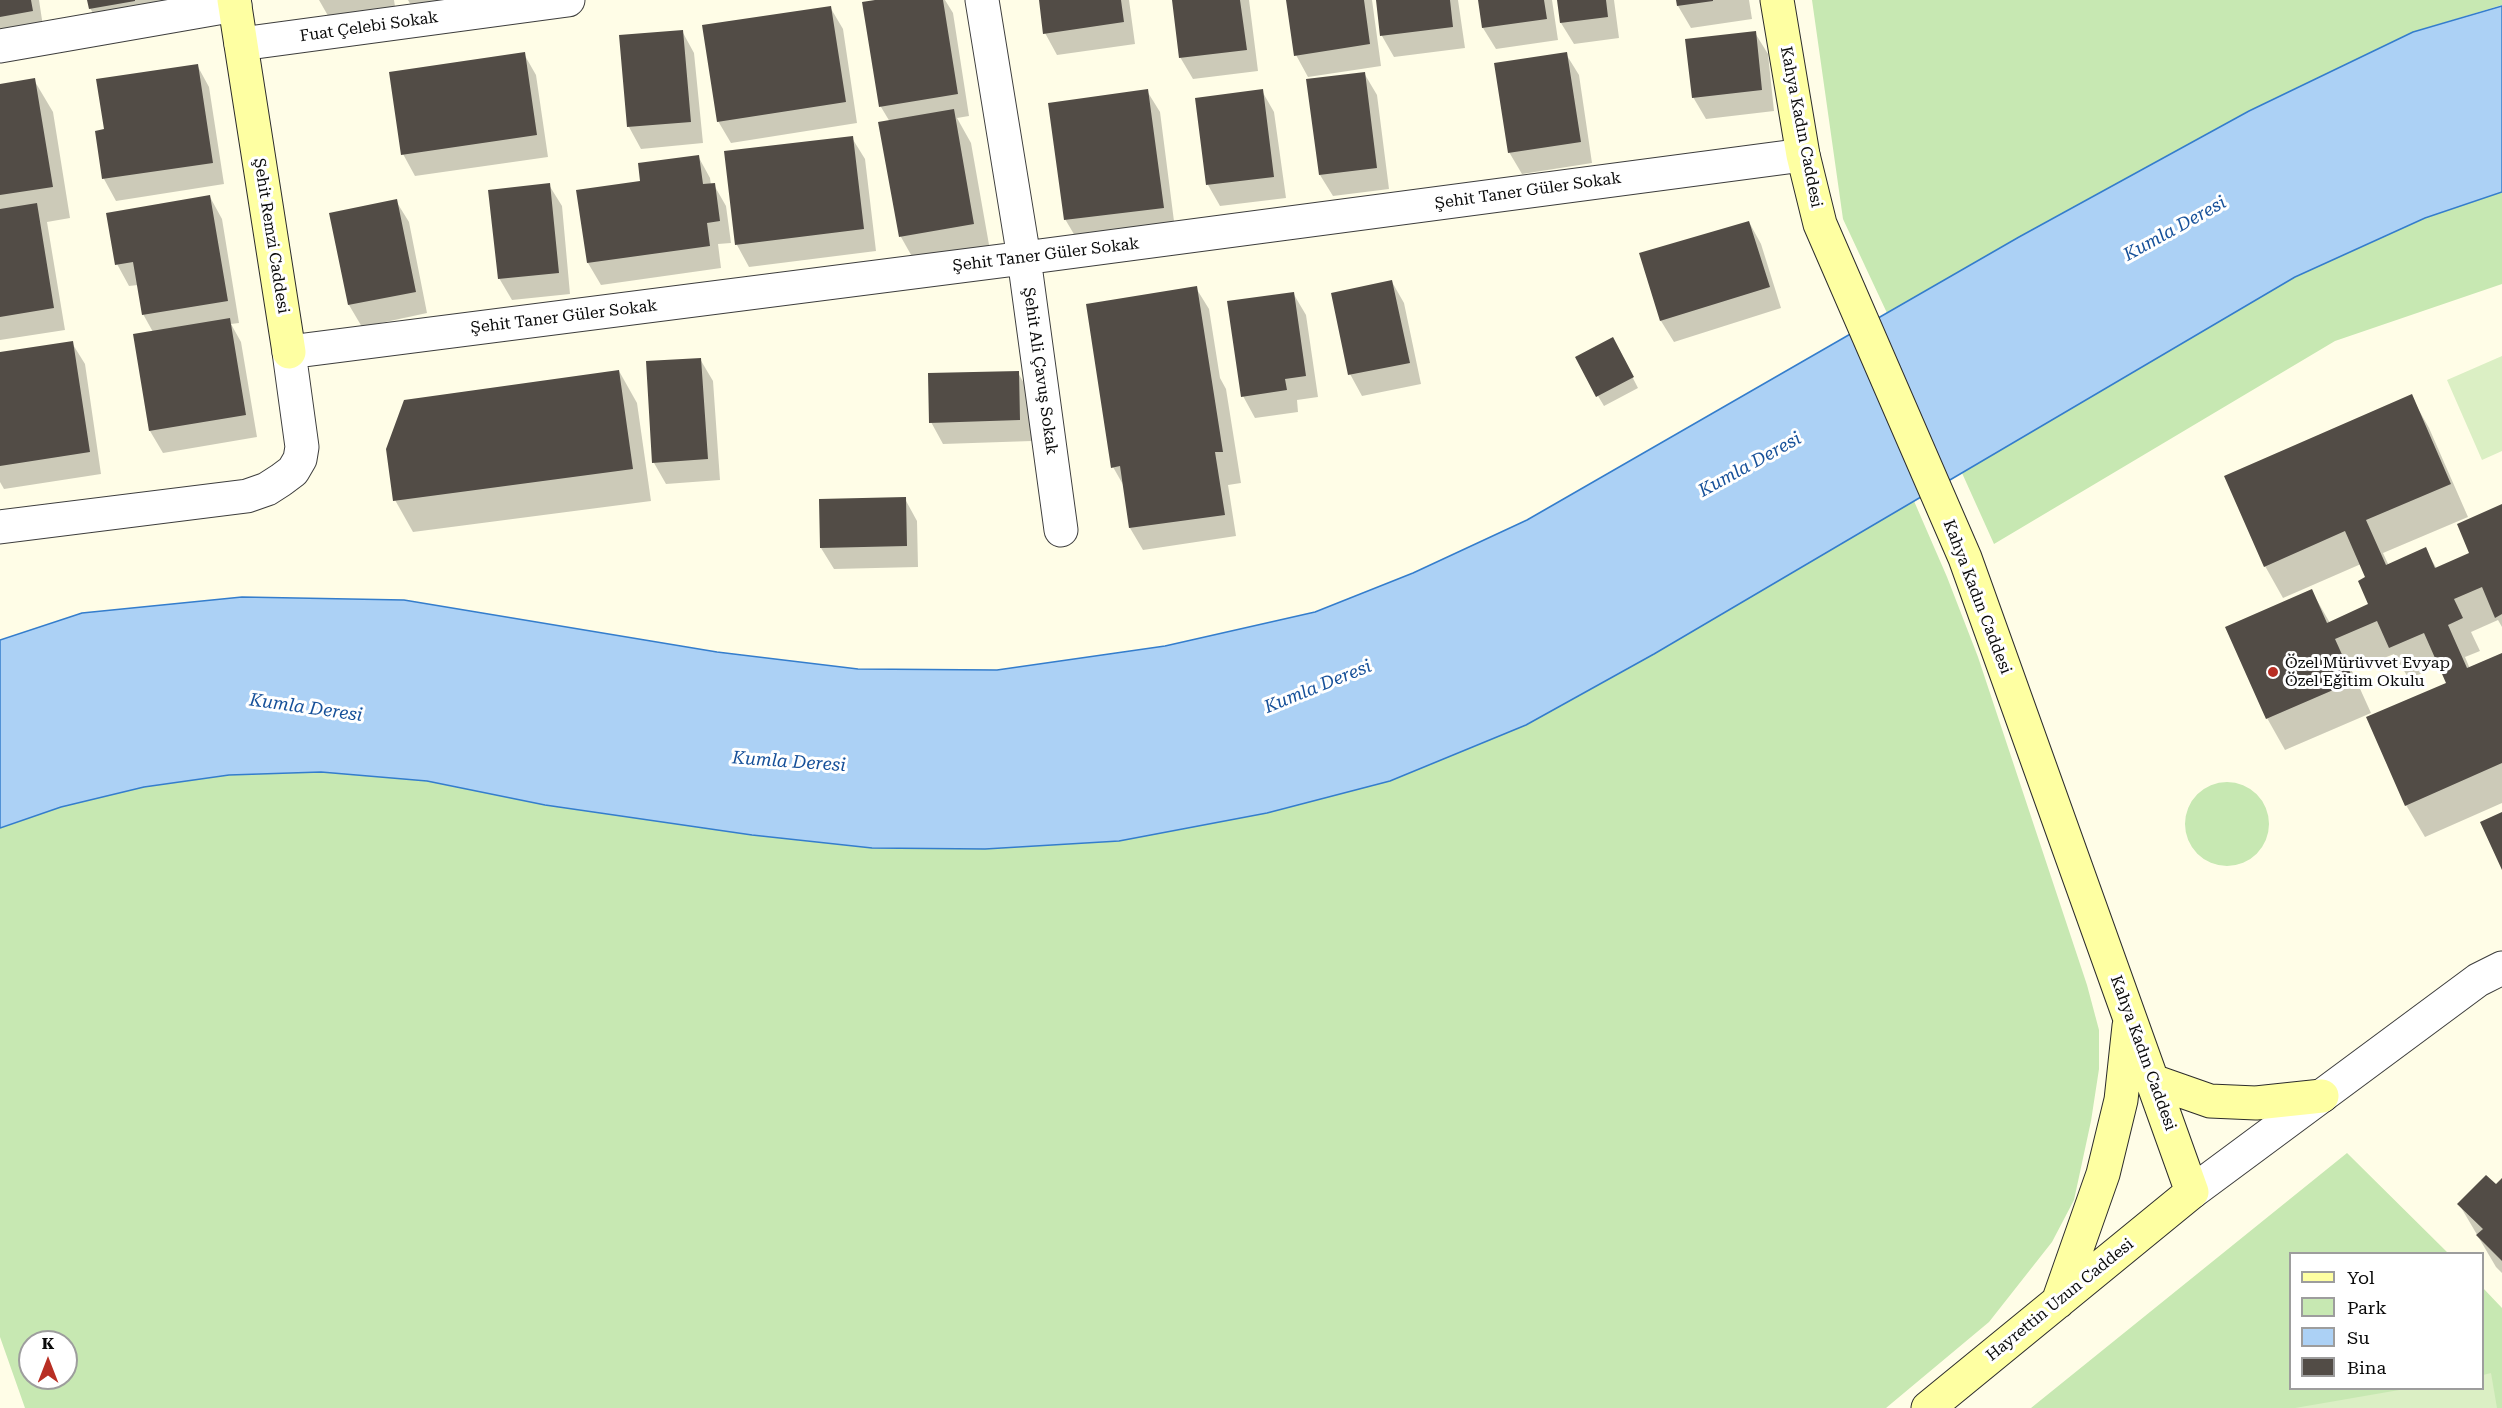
<!DOCTYPE html>
<meta charset="utf-8">
<style>
body{margin:0}
#map{position:relative;width:2502px;height:1408px;overflow:hidden;background:#fffde7;font-family:"Roboto Serif",serif}
canvas{display:block}
.legend{position:absolute;left:2289px;top:1252px;width:195px;height:138px;box-sizing:border-box;background:#fff;border:2px solid #9d9d9d;margin:0;padding:8px 10px;list-style:none;font-size:18px;color:#0a0a0a}
.legend li{display:flex;align-items:center;gap:12px;height:30px}
.legend b{width:30px;border:2px solid #9d9d9d}
.north{position:absolute;left:18px;top:1330px;width:60px;height:60px;box-sizing:border-box;background:#fff;border:2px solid #9d9d9d;border-radius:50%;rotate:0deg;font-size:16px;font-weight:700;line-height:24px;text-align:center;color:#0a0a0a}
.north::after{content:'';display:block;margin:auto;width:21px;height:27px;background:#b82f24;clip-path:polygon(50% 0,100% 100%,50% 72%,0 100%)}
</style>
<div id="map">
<canvas width="2502" height="1408"></canvas>
<ul class="legend">
<li><b style="height:8px;background:#feffa2"></b>Yol</li>
<li><b style="height:16px;background:#c7e8b2"></b>Park</li>
<li><b style="height:16px;background:#acd1f5"></b>Su</li>
<li><b style="height:16px;background:#524c46"></b>Bina</li>
</ul>
<div class="north">K</div>
</div>
<script>
const context = document.querySelector('canvas').getContext('2d');
context.lineJoin = 'round';
function fill(path, color) { context.fillStyle = color; context.fill(path, 'evenodd'); }
const poly = rows => new Path2D(rows.map(r => 'M' + r).join(''));
function stroke(path, color, width, dash) { context.strokeStyle = color; context.lineWidth = width; context.lineCap = dash ? 'butt' : 'round'; context.setLineDash(dash || []); context.stroke(path); }
function write(font, color, halo, rows, align = 'center') {
  context.font = font + ' "Roboto Serif",serif'; context.lineWidth = 6; context.setLineDash([]); context.textBaseline = 'middle'; context.strokeStyle = halo; context.fillStyle = color; for (const [text, x, y, turn = 0] of rows) {
    context.save(); context.translate(x, y); context.rotate((+turn || 0) * Math.PI / 180); context.textAlign = isNaN(turn) ? turn : align; if (halo) context.strokeText(text, 0, 0); context.fillText(text, 0, 0); context.restore();
  }
}
const green = poly([
 [1812,0,2502,0,2502,5,2413,32,2249,111,2019,237,1887,313,1843,219],
 [2502,192,2502,284,2335,341,1994,544,1962,473,2295,277,2425,218],
 [1914,501,1947,577,1978,657,2087,985,2099,1030,2099,1069,2091,1121,2074,1200,2052,1242,1989,1322,1886,1408,25,1408,0,1337,0,828,61,807,144,787,229,775,321,772,427,781,545,805,752,835,872,848,985,849,1119,841,1267,813,1390,781,1526,725,1654,654],
 [30,1342,66,1342,66,1378,30,1378],
 '2185 824a42 42 0 1 1 84 0a42 42 0 1 1-84 0Z',
 [2347,1153,2448,1253,2290,1254,2290,1388,2482,1388,2483,1288,2502,1308,2502,1408,2031,1408]
]);
const pitch = poly([
 [2502,356,2502,451,2482,460,2447,380],
 [2491,1373,2497,1408,2295,1408,2405,1389,2482,1388,2483,1375]
]);
const water = poly([
 [2502,6,2502,192,2425,218,2295,277,1654,654,1526,725,1390,781,1267,813,1119,841,985,849,872,848,752,835,545,805,427,781,321,772,229,775,144,787,61,807,0,828,0,640,82,613,242,597,404,600,717,652,858,669,997,670,1165,646,1315,612,1413,573,1527,520,2019,237,2249,111,2413,32,2502,6]
]);
const shadow = poly([
 [0,0,39,0,44,33,0,41],
 [89,0,196,0,103,30,90,8],
 [319,0,394,0,396,13,331,21],
 [408,0,492,0,420,22],
 [885,0,945,0,953,13,969,116,957,118,971,143,991,256,919,269,901,237,880,123,890,122,881,107],
 [1040,0,1129,0,1135,44,1057,55,1045,33],
 [1173,0,1249,0,1258,71,1193,79,1180,57],
 [1288,0,1372,0,1381,66,1308,77,1296,55],
 [1377,0,1458,0,1465,48,1394,57,1382,36],
 [1479,0,1552,0,1558,40,1496,49,1483,28],
 [1558,0,1614,0,1619,38,1574,44,1561,23],
 [1677,0,1749,0,1752,19,1691,28,1678,6],
 [830,7,843,29,857,123,731,143,718,121],
 [682,31,694,53,703,143,641,149,629,127],
 [1755,33,1768,54,1774,111,1706,119,1693,97],
 [524,54,536,75,548,157,415,176,403,154],
 [1566,54,1579,75,1592,163,1522,174,1509,152],
 [197,65,209,87,224,184,116,201,104,179,96,132,105,131],
 [1364,73,1377,95,1389,189,1333,196,1320,175],
 [34,80,53,112,70,218,47,222,65,330,0,340,0,85],
 [1147,91,1160,112,1175,229,1078,241,1065,219],
 [1262,91,1274,112,1286,198,1220,206,1208,185],
 [852,138,865,159,876,251,749,267,737,245,726,153],
 [698,156,710,178,711,185,714,185,726,206,731,243,718,244,721,268,601,285,588,263,578,191,641,182],
 [549,185,562,206,570,294,512,300,499,278],
 [210,197,222,219,239,323,231,324,241,342,257,437,163,453,150,431,134,336,153,332,143,314,138,285,129,286,117,264],
 [396,201,409,222,427,313,362,327,349,305,331,214],
 [1749,222,1761,244,1781,308,1674,342,1661,321,1641,254],
 [1392,282,1404,303,1421,384,1362,396,1350,374],
 [1196,288,1209,309,1220,378,1226,389,1241,483,1228,485,1236,536,1143,550,1130,528,1125,488,1113,467],
 [1293,293,1306,315,1318,397,1297,400,1298,412,1255,418,1243,396],
 [72,343,85,364,101,474,4,489,0,482,0,354],
 [1618,349,1638,388,1604,406,1598,396],
 [700,359,713,381,720,480,666,484,654,463],
 [619,371,637,403,651,501,413,532,395,500],
 [1018,373,1031,395,1032,441,943,444,931,422],
 [2411,396,2429,428,2468,517,2383,553,2389,566,2425,549,2437,569,2471,554,2502,506,2502,627,2498,620,2471,632,2480,651,2465,657,2470,669,2502,655,2502,803,2425,837,2406,805,2448,683,2440,665,2409,679,2394,654,2352,671,2371,713,2285,750,2267,718,2311,590,2330,623,2370,605,2367,578,2361,564,2283,598,2265,566],
 [905,499,917,521,918,567,834,569,821,548],
 [2502,1180,2502,1273,2496,1267,2459,1204,2496,1187]
]);
const building = poly([
 [0,0,31,0,33,11,0,17],
 [87,0,135,0,135,1,89,9],
 [875,0,943,0,958,94,879,107,862,2],
 [1039,0,1121,0,1124,22,1043,34],
 [1172,0,1240,0,1247,50,1179,58],
 [1286,0,1364,0,1370,44,1294,56],
 [1376,0,1450,0,1453,27,1380,36],
 [1478,0,1544,0,1547,19,1482,28],
 [1557,0,1606,0,1608,17,1560,23],
 [1676,0,1713,0,1713,1,1677,6],
 [831,6,846,102,717,122,702,25],
 [683,30,691,122,627,127,619,35],
 [1756,31,1762,90,1692,98,1685,39],
 [525,52,537,135,401,155,389,72],
 [1567,52,1581,142,1508,153,1494,63],
 [198,64,213,163,102,179,95,131,104,129,96,79],
 [1365,72,1377,168,1319,175,1306,79],
 [35,78,53,187,0,195,0,84],
 [1148,89,1164,208,1064,220,1048,103],
 [1263,89,1274,177,1206,185,1195,98],
 [954,109,974,224,899,237,878,122],
 [853,136,864,229,735,245,724,151],
 [699,155,703,184,715,183,720,221,707,223,710,246,587,263,576,190,640,181,638,163],
 [550,183,559,273,498,279,488,190],
 [210,195,228,301,142,315,133,262,115,265,106,213],
 [397,199,416,292,348,305,329,213],
 [37,203,54,308,0,317,0,209],
 [1749,221,1770,287,1660,321,1639,253],
 [1392,280,1410,363,1348,375,1331,293],
 [1197,286,1223,452,1215,452,1225,515,1129,528,1120,466,1111,468,1086,304],
 [1294,292,1306,376,1285,379,1287,390,1241,397,1227,301],
 [230,318,246,415,149,431,133,334],
 [1613,337,1634,377,1596,397,1575,357],
 [73,341,90,452,0,466,0,352],
 [701,358,708,459,652,463,646,361],
 [619,370,633,469,393,501,386,449,404,400],
 [1019,371,1020,420,929,423,928,373],
 [2412,394,2451,484,2366,520,2386,565,2426,547,2435,568,2469,553,2457,524,2502,504,2502,614,2495,618,2482,587,2454,599,2463,618,2448,625,2467,668,2502,653,2502,763,2405,806,2366,717,2446,683,2424,633,2389,648,2377,621,2335,639,2354,681,2266,719,2225,627,2312,589,2327,623,2368,604,2358,581,2365,577,2345,531,2264,567,2224,476],
 [906,497,907,546,820,548,819,499],
 [2502,812,2502,870,2480,822],
 [2486,1175,2496,1184,2502,1178,2502,1261,2476,1235,2483,1229,2457,1204]
]);
const street = poly([
 [982,0,1024,258,1061,530],
 [241,44,568,0],
 [0,46,235,5],
 [0,527,247,496,267,489,281,480,293,471,300,459,302,447,289,352,1024,258,1803,155],
 [2192,1192,2478,980,2502,968]
]);
const secondary = poly([
 [234,0,289,352],
 [1777,0,1803,155,1820,224,1965,558,2192,1192,1928,1408],
 [2153,1081,2210,1101,2256,1103,2322,1096],
 [2058,1302,2103,1174,2121,1100,2129,1026]
]);
const markers = [
 [2273,672,6,"#b82f24"]
];
const streetNames = [
 ["Fuat Çelebi Sokak",369,27,-8],
 ["Kahya Kadın Caddesi",1801,127,79],
 ["Şehit Taner Güler Sokak",1528,191,-8],
 ["Şehit Remzi Caddesi",271,236,81],
 ["Şehit Taner Güler Sokak",1046,255,-7],
 ["Şehit Taner Güler Sokak",564,317,-7],
 ["Şehit Ali Çavuş Sokak",1040,371,82],
 ["Kahya Kadın Caddesi",1977,597,69],
 ["Kahya Kadın Caddesi",2143,1053,70],
 ["Hayrettin Uzun Caddesi",2060,1300,-39]
];
const poiNames = [
 ["Özel Mürüvvet Evyap",2285,663],
 ["Özel Eğitim Okulu",2285,681]
];
const waterNames = [
 ["Kumla Deresi",2175,229,-29],
 ["Kumla Deresi",1750,465,-29],
 ["Kumla Deresi",1318,687,-22],
 ["Kumla Deresi",306,708,8],
 ["Kumla Deresi",789,762,4]
];
fill(green, '#c7e8b2');
fill(pitch, '#dbefc4');
fill(water, '#acd1f5');
stroke(water, '#347dcc', 1.5);
fill(shadow, '#0003');
fill(building, '#524c46');
stroke(street, '#3d3d3d', 35);
stroke(secondary, '#2c2c2c', 35);
stroke(street, '#fff', 33);
stroke(secondary, '#feffa2', 33);
for (const [x, y, r, color] of markers) { const dot = new Path2D(); dot.arc(x, y, r, 0, 2 * Math.PI); context.fillStyle = color; context.fill(dot); stroke(dot, '#fff', 2); }
write('16px', '#0a0a0a', '#fff', streetNames);
write('16px', '#0a0a0a', '#fff', poiNames, 'left');
write('italic 18px', '#165099', '#fff', waterNames);
</script>
